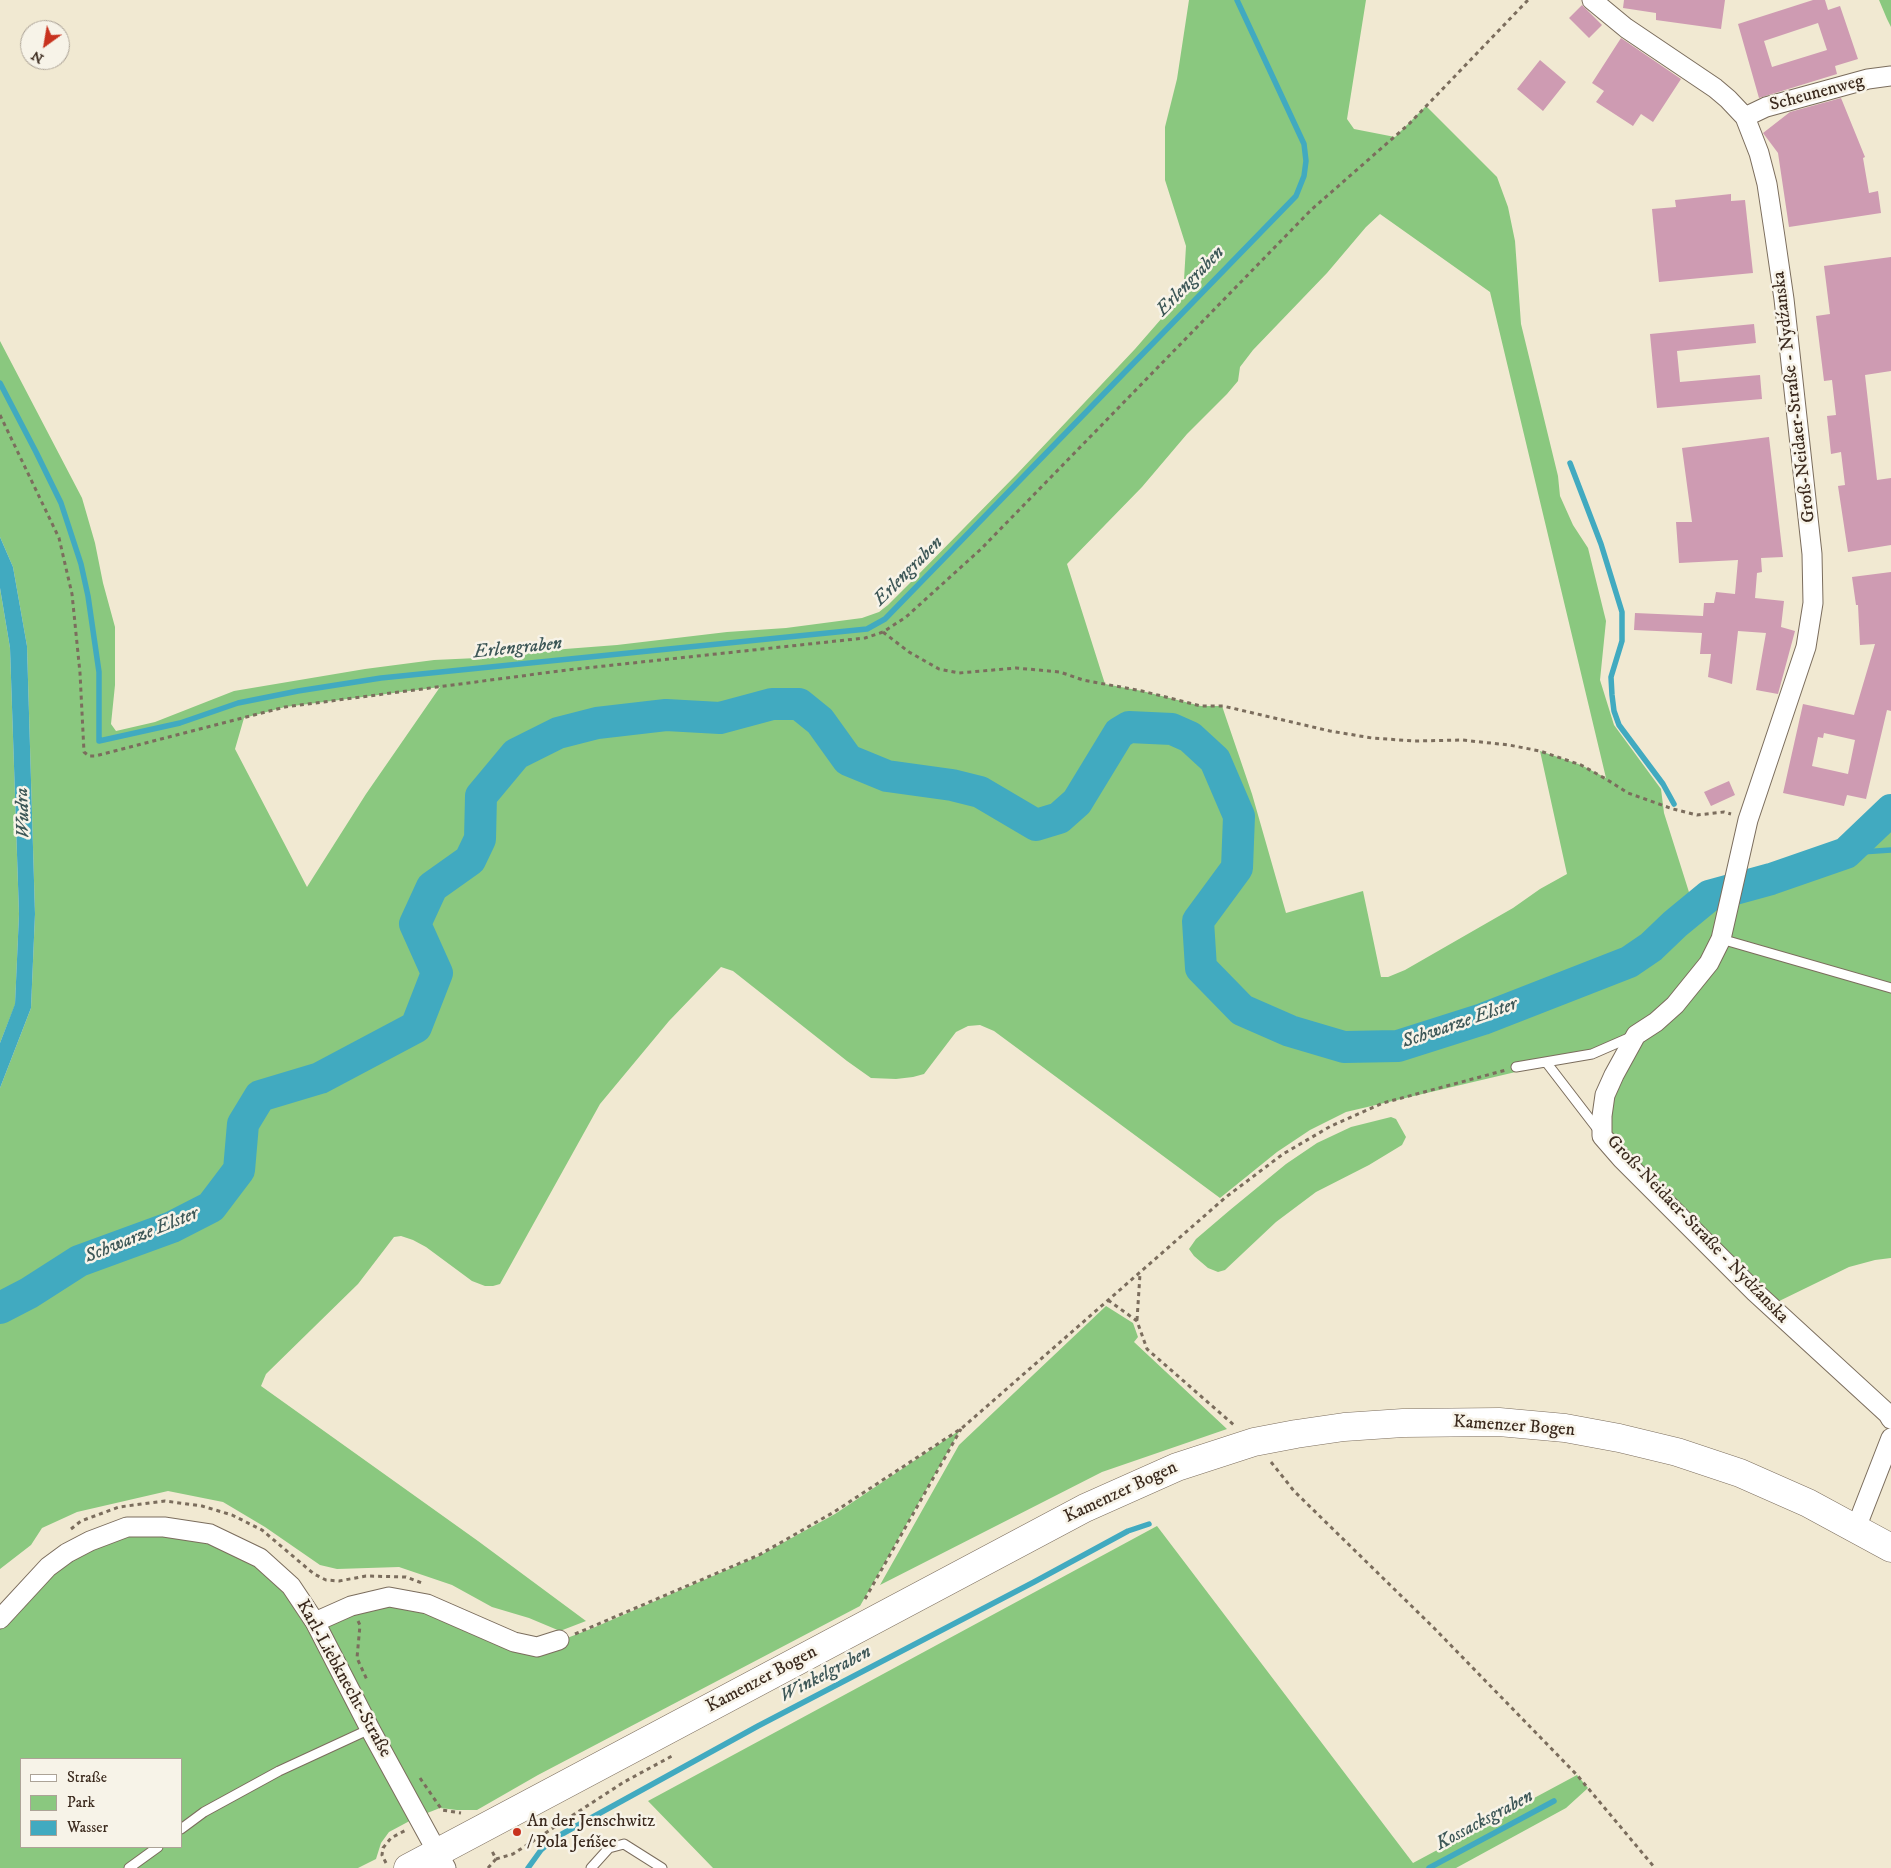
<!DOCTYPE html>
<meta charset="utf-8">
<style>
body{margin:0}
#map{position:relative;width:1891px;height:1868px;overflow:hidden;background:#f1e9d2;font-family:"IM FELL DW Pica",serif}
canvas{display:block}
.legend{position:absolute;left:20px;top:1758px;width:162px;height:90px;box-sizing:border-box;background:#f7f3e8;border:1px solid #aca397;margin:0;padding:6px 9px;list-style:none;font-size:15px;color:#3b2a1e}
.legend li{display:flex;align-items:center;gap:10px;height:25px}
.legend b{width:25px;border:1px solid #aca397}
.north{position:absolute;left:20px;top:20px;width:50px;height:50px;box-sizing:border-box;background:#f7f3e8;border:1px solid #aca397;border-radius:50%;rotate:212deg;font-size:14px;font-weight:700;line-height:20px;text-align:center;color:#3b2a1e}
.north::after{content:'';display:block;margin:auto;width:18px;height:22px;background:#c8321e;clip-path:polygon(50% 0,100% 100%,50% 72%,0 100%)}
</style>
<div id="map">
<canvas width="1891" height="1868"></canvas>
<ul class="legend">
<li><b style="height:6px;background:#fff"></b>Straße</li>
<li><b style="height:14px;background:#8ac87f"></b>Park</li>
<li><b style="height:14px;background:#41aac0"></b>Wasser</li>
</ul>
<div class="north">N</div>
</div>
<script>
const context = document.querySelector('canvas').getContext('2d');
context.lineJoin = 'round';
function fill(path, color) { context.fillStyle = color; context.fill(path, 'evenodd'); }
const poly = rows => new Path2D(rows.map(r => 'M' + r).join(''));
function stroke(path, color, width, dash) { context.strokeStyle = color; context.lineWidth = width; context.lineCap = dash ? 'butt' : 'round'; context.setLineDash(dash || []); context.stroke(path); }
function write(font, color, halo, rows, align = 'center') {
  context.font = font + ' "IM FELL DW Pica",serif'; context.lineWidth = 5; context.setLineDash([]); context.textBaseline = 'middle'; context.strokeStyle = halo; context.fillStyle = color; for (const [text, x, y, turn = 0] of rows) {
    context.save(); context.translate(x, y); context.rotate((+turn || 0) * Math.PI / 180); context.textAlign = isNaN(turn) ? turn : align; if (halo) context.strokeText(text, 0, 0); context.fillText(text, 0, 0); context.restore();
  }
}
const green = poly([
 [1189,0,1366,0,1347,119,1354,129,1395,137,1426,106,1497,177,1508,207,1515,241,1521,324,1558,476,1560,496,1573,525,1588,548,1606,621,1600,680,1614,725,1661,789,1664,813,1694,908,1709,896,1771,879,1846,853,1891,810,1891,1258,1875,1260,1849,1267,1769,1306,1622,1159,1602,1116,1636,1036,1558,1062,1346,1112,1310,1130,1277,1152,1220,1198,994,1031,980,1025,968,1026,956,1032,924,1074,913,1077,896,1079,871,1078,847,1061,733,971,721,967,669,1021,600,1104,500,1284,493,1286,485,1286,472,1281,426,1247,413,1240,401,1236,394,1237,358,1284,266,1374,261,1386,478,1541,586,1621,560,1631,529,1618,492,1607,452,1585,399,1567,337,1569,320,1565,265,1527,223,1502,168,1491,77,1512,42,1528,31,1545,0,1569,0,1088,31,1008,35,914,27,646,13,567,0,537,0,341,82,498,95,543,103,583,115,627,115,685,111,724,116,731,155,722,234,691,365,669,434,660,499,657,565,649,617,645,727,632,786,628,862,618,879,612,888,605,912,581,1017,474,1135,349,1175,303,1184,280,1186,246,1165,180,1165,127,1177,79],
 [1380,214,1490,292,1606,778,1581,765,1540,751,1567,874,1540,889,1513,908,1405,970,1388,977,1381,977,1363,891,1286,913,1252,794,1222,706,1201,706,1142,691,1105,684,1067,564,1142,487,1187,434,1227,394,1238,381,1240,367,1253,350,1327,273,1366,227],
 [440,687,366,794,307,887,235,749,244,718,285,707],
 [1879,0,1891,0,1891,27,1887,19],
 [0,588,10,648,19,914,15,1005,0,1043],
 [1391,1117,1396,1119,1406,1137,1402,1145,1369,1165,1316,1192,1276,1222,1225,1270,1218,1272,1208,1268,1194,1256,1189,1249,1196,1239,1230,1210,1286,1164,1317,1143,1351,1127],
 [1106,1306,1133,1323,1138,1337,1134,1342,1227,1429,1102,1472,880,1585,959,1445],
 [960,1430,860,1606,538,1775,477,1810,457,1810,440,1808,417,1817,389,1832,381,1843,376,1859,358,1868,0,1868,0,1620,48,1568,127,1527,210,1534,290,1587,370,1729,316,1623,400,1596,536,1650,593,1628,759,1556,835,1514],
 [21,1759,181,1759,181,1847,21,1847],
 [1157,1526,1413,1863,1577,1775,1588,1788,1566,1808,1456,1868,713,1868,648,1801]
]);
const water = poly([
 [0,537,13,567,27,646,35,914,31,1008,0,1088,0,1043,15,1004,19,914,10,648,0,588]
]);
const stream = poly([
 [0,383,36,452,61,503,81,564,88,596,99,672,99,741,180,723,238,703,298,691,381,678,867,629,885,619,1296,196,1304,176,1306,161,1304,144,1237,0],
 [1570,463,1601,544,1622,612,1622,641,1611,677,1612,695,1614,711,1619,725,1663,784,1674,804],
 [1846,853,1891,850],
 [528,1868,541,1850,555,1838,571,1829,758,1726,1034,1582,1128,1531,1149,1524],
 [1429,1868,1554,1801]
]);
const river = poly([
 [0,1308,29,1293,79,1261,172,1227,211,1207,239,1170,243,1124,260,1096,320,1078,416,1027,437,973,415,924,432,887,470,860,480,839,481,796,516,754,558,733,597,723,666,715,720,718,772,704,799,704,820,721,848,760,887,776,952,785,980,792,1036,825,1059,818,1077,802,1119,733,1129,727,1172,729,1190,737,1215,760,1239,816,1237,868,1198,921,1201,968,1242,1010,1290,1031,1344,1047,1398,1046,1483,1019,1629,962,1651,947,1675,924,1709,896,1771,879,1846,853,1891,810]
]);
const building = poly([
 [1624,0,1725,0,1721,29,1656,20,1656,13,1623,8],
 [1813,0,1825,0,1828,10,1840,6,1858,59,1835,66,1837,74,1759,98,1738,24],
 [1818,23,1827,50,1772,67,1764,41],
 [1582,5,1602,25,1589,38,1569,18],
 [1621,38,1681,79,1653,122,1641,114,1633,126,1596,102,1604,91,1592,83],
 [1540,60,1566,82,1543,111,1517,89],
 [1841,98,1865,157,1863,158,1869,193,1878,191,1881,213,1789,227,1778,153,1763,133,1790,112],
 [1731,194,1731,201,1745,200,1753,273,1659,282,1652,209,1676,207,1675,200],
 [1891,257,1891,371,1865,375,1877,480,1891,478,1891,545,1848,552,1838,486,1845,485,1841,452,1831,454,1827,416,1836,415,1832,380,1824,381,1816,316,1830,314,1824,266],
 [1754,324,1756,343,1677,351,1680,382,1760,375,1762,399,1657,408,1650,334],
 [1769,437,1783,557,1761,558,1762,572,1757,573,1755,598,1784,601,1781,627,1795,631,1778,694,1756,690,1766,633,1738,631,1732,684,1708,677,1711,654,1700,654,1702,633,1634,630,1635,613,1703,616,1704,603,1714,603,1716,592,1735,594,1738,560,1679,563,1676,522,1692,522,1682,448],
 [1891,572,1891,711,1887,710,1866,799,1847,795,1844,806,1783,793,1803,704,1854,715,1875,644,1860,645,1858,605,1856,605,1852,577],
 [1824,733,1855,740,1848,774,1812,766,1818,737,1823,738],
 [1729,781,1735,795,1711,806,1704,792]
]);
const path = poly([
 [0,415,59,538,72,594,80,673,84,752,89,756,95,756,285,707,567,670,865,638,883,632,906,617,981,549,1311,210,1409,124,1528,0],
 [883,632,909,652,939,669,959,673,1016,668,1060,672,1083,680,1142,691,1201,706,1223,706,1330,731,1372,738,1414,741,1462,740,1509,745,1540,751,1581,765,1606,779,1628,793,1673,809,1697,815,1724,812,1731,814],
 [1108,1300,1137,1321,1147,1349,1235,1426],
 [1137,1320,1140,1274],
 [1271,1462,1294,1491,1434,1628,1577,1775,1655,1868],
 [71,1529,81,1521,119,1507,165,1501,202,1506,232,1515,262,1530,314,1574,326,1580,339,1581,366,1576,406,1577,422,1583],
 [865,1599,961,1429],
 [358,1621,360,1625,357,1658,367,1680],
 [575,1634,759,1555,834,1512,962,1428,1226,1197,1283,1154,1331,1126,1383,1103,1506,1070],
 [420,1778,442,1810,461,1813],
 [496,1859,513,1854,624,1782,672,1756],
 [386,1863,382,1855,383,1848,391,1838,406,1830],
 [488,1868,496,1859,491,1849]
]);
const service = poly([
 [1721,939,1891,988],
 [1546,1062,1599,1131],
 [1516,1067,1592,1054,1631,1037],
 [181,1829,204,1812,279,1771,370,1729],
 [129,1868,158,1847],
 [591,1868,609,1848,624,1844,662,1868]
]);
const minor = poly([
 [1592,0,1626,28,1715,88,1728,99,1745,117,1759,153,1767,184,1775,237,1784,299,1812,554,1813,603,1806,647,1748,820,1721,939,1709,963,1675,1005,1656,1022,1636,1035,1614,1075,1605,1095,1602,1116,1602,1136,1622,1159,1755,1292,1888,1414,1891,1419],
 [1745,117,1766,107,1868,79,1891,76],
 [1856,1528,1891,1438],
 [0,1619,48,1567,67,1553,90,1541,127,1527,164,1527,210,1534,260,1558,291,1586,315,1622,370,1729,446,1868],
 [315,1622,351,1606,389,1597,427,1604,514,1642,537,1647,559,1640]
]);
const primary = poly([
 [408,1868,1085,1508,1177,1467,1254,1442,1296,1434,1344,1427,1403,1423,1499,1422,1565,1428,1619,1438,1677,1452,1740,1473,1808,1503,1891,1548]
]);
const markers = [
 [517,1832,5,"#c8321e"]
];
const streetNames = [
 ["Scheunenweg",1817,94,-15],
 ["Groß-Neidaer-Straße - Nydźanska",1795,397,-97],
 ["Groß-Neidaer-Straße - Nydźanska",1697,1230,46],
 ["Kamenzer Bogen",1514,1427,4],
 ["Kamenzer Bogen",1121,1493,-25],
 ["Karl-Liebknecht-Straße",343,1679,61],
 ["Kamenzer Bogen",762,1680,-28]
];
const poiNames = [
 ["An der Jenschwitz",527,1822],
 ["/ Pola Jeńšec",527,1843]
];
const waterNames = [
 ["Erlengraben",1191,282,-46],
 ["Erlengraben",909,572,-45],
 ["Erlengraben",518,649,-6],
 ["Wudra",24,813,-92],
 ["Schwarze Elster",1460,1024,-19],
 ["Schwarze Elster",142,1236,-22],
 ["Winkelgraben",826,1675,-28],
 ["Kossacksgraben",1485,1821,-28]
];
fill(green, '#8ac87f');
fill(water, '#41aac0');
stroke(stream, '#41aac0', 5.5);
stroke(river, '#41aac0', 32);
fill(building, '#ce9bb2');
stroke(service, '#7b6d5d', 11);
stroke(minor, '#7b6d5d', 21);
stroke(primary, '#7b6d5d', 29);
stroke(path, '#7b6d5d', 3, [4, 4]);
stroke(service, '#fff', 9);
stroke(minor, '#fff', 19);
stroke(primary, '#fff', 28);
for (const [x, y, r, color] of markers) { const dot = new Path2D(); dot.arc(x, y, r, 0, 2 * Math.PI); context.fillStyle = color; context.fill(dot); stroke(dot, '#f7f3e8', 2); }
write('18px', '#3b2a1e', '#f7f3e8', streetNames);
write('18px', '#3b2a1e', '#f7f3e8', poiNames, 'left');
write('italic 19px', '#3d5757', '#f7f3e8', waterNames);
</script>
